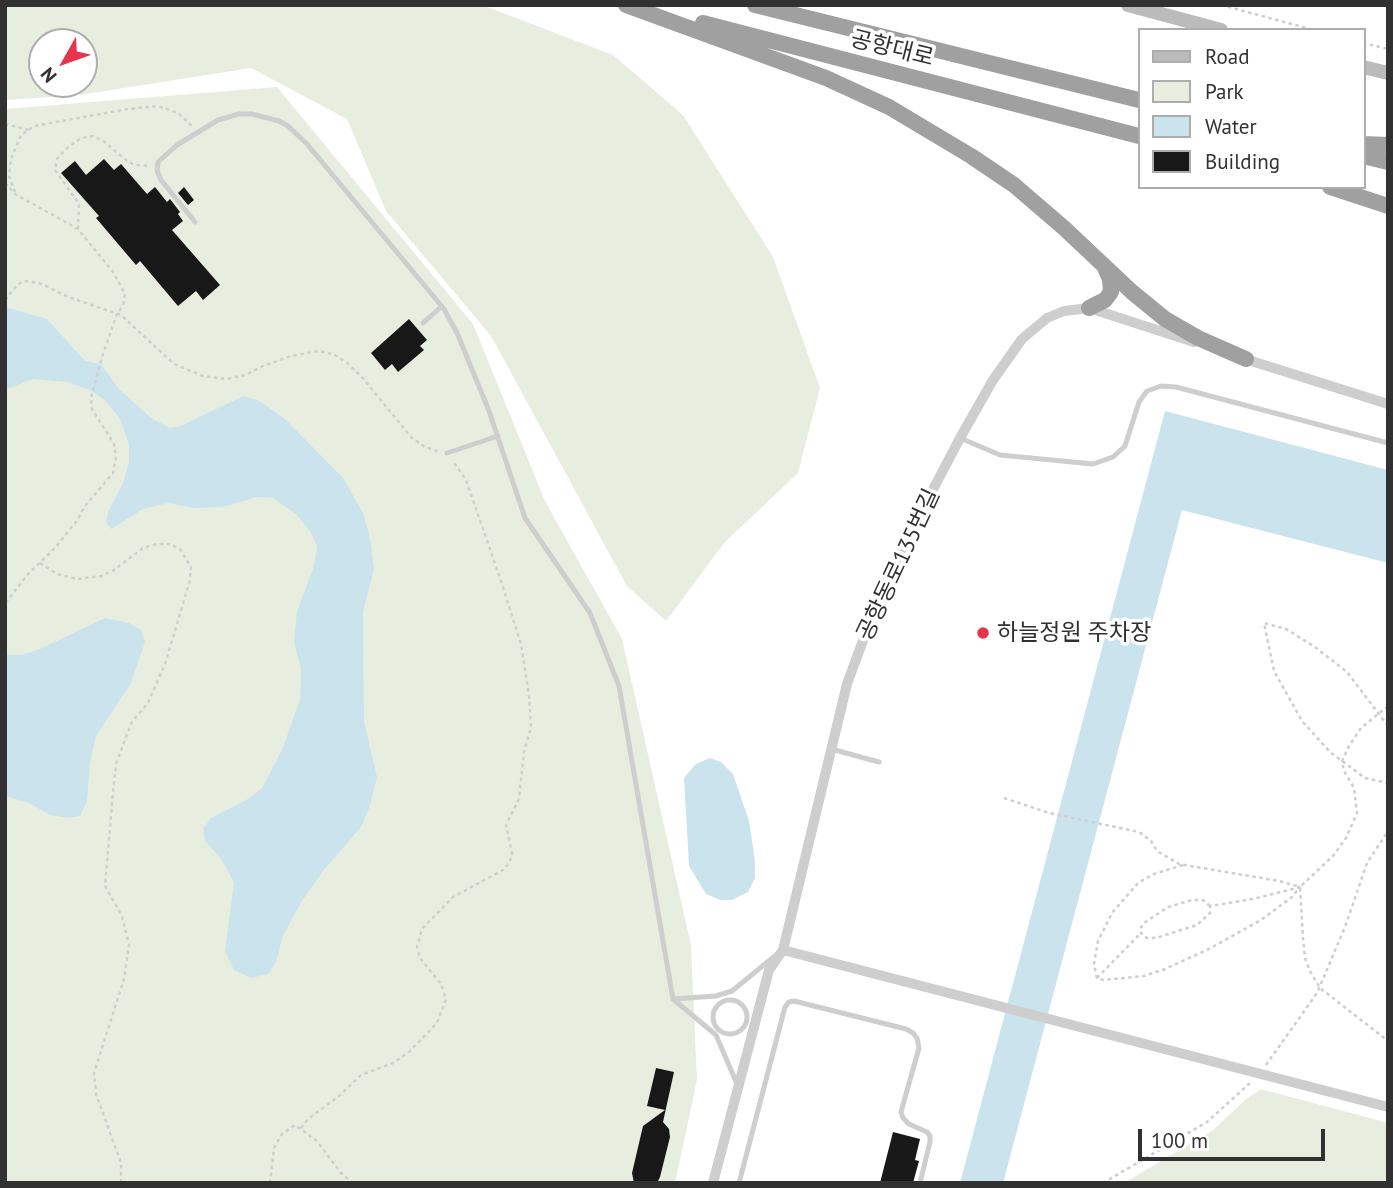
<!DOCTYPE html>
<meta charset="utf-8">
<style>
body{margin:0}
#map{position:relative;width:1393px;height:1188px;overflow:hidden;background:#fff;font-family:"PT Sans",sans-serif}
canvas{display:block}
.frame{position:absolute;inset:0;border:7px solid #313131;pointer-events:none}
.legend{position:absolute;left:1138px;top:28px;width:228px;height:161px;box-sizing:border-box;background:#fff;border:2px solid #adadad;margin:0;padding:9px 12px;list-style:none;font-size:21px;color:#313131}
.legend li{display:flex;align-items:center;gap:14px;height:35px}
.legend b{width:35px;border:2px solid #adadad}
.north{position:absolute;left:28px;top:28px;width:70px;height:70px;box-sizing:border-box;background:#fff;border:2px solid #adadad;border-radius:50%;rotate:230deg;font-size:19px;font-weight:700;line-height:28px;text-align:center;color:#313131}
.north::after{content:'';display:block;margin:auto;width:24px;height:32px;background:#e8334d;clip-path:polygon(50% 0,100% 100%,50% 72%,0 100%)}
.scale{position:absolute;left:1138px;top:1129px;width:187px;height:32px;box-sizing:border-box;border:4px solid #313131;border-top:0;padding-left:9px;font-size:21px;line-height:24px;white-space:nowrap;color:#313131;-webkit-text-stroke:5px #fff;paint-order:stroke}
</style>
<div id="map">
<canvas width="1393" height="1188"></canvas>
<div class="frame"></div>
<ul class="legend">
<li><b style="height:9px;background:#bbb"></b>Road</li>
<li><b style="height:19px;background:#e8eedf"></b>Park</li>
<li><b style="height:19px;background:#cbe3ed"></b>Water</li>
<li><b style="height:19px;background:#181818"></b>Building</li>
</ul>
<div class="north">N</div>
<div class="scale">100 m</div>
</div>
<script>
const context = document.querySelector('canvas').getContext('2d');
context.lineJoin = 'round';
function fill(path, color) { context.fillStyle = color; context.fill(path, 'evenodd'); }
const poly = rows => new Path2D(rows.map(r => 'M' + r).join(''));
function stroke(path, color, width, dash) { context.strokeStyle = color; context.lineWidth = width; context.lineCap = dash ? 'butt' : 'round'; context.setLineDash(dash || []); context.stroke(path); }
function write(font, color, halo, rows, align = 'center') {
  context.font = font + ' "PT Sans","Noto Sans KR",sans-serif'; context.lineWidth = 7; context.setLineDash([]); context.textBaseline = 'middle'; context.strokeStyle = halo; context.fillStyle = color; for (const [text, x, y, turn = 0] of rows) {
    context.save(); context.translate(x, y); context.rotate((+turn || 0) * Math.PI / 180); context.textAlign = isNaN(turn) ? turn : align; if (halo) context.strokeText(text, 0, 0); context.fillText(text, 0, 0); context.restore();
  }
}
const green = poly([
 [5,5,482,5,613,55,683,115,773,257,820,388,798,473,724,543,666,621,627,586,491,336,386,211,347,119,251,68,80,95,5,100],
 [42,42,84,42,84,84,42,84],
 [277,87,473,324,545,501,622,639,691,945,697,1080,675,1183,5,1183,5,109],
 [1261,1089,1388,1123,1388,1183,1124,1183,1213,1130,1245,1100]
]);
const water = poly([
 [5,307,47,319,85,361,101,364,119,389,151,418,170,428,181,426,243,396,258,400,284,418,343,478,363,513,370,537,374,569,363,612,364,721,377,777,370,806,361,827,323,871,302,901,283,935,276,962,268,974,251,978,234,970,225,951,234,882,220,857,205,841,203,829,211,818,248,799,262,788,282,750,300,700,301,669,294,642,297,611,314,566,317,546,310,531,296,514,273,498,257,497,222,507,194,508,168,503,143,509,111,529,106,522,108,512,123,483,129,462,129,445,120,419,105,400,90,390,67,382,33,379,5,390],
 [1165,411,1388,470,1388,563,1182,510,1003,1183,960,1183],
 [105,618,129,623,141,630,145,642,131,683,96,736,90,763,87,801,80,816,69,818,50,815,29,803,5,796,5,655,22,655,40,649],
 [710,758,721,762,733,774,749,821,755,861,755,878,748,892,732,900,720,900,706,894,689,866,684,778,696,764]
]);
const building = poly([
 [104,159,114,170,121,164,147,194,155,187,167,202,170,199,180,212,178,214,183,221,172,230,220,285,203,300,196,291,178,306,140,261,136,265,96,218,99,216,61,173,75,161,86,175],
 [184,187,194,200,188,205,178,193],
 [409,319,427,340,420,346,424,350,398,372,392,364,385,370,371,353],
 [656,1068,674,1072,663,1122,669,1129,670,1137,660,1177,657,1183,634,1183,632,1173,643,1126,665,1110,647,1106],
 [893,1132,920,1139,915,1160,919,1161,913,1183,880,1183]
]);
const path = poly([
 [1221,5,1314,30],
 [1363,43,1388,49],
 [5,124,29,130],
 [5,183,15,194,78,229,113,272,125,294,123,306,117,314,102,357,91,398,92,409,114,444,116,458,113,473,85,506,76,522,54,549,27,575,5,604],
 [15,192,9,176,11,159,21,135,34,126,128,109,158,106,178,113,192,126],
 [78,229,79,204,55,170,57,159,66,149,81,138,92,136,102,140,127,161,135,165,150,166],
 [5,300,18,284,26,281,42,284,68,297,121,315,174,364,203,376,227,379,245,375,263,366,291,356,318,351,333,354,346,362,361,376,412,438,425,447,440,452],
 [40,563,57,574,77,579,101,576,114,570,143,548,157,544,170,544,180,549,191,567,190,580,165,664,148,703,132,722,126,737,116,764,113,792,105,886,122,916,129,945,124,979,94,1073,96,1094,121,1163,121,1183],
 [1388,706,1361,728,1349,746,1342,761,1344,771,1354,788,1357,813,1346,838,1333,856,1300,887,1303,938,1305,958,1310,971,1320,988,1388,1041],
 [1388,726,1347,672,1315,647,1286,629,1264,623,1274,671,1302,721,1330,752,1365,778,1388,783],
 [1004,798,1049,813,1139,832,1151,841,1157,851,1179,864,1279,881,1300,887],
 [1183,865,1154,874,1138,883,1112,913,1098,941,1094,964,1097,978,1103,980,1144,976,1165,969,1209,949,1261,920,1292,897,1300,887],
 [1210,906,1203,900,1192,900,1168,907,1144,923,1140,929,1141,933,1147,938,1156,938,1197,925,1210,913,1210,906,1253,899,1300,887],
 [1097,978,1141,933],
 [1266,1065,1317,993,1345,927,1367,863,1388,831],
 [301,1128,308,1119,338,1097,361,1075,393,1063,410,1051,437,1023,446,999,441,984,420,958,417,947,422,929,453,897,503,870,510,862,512,853,506,825,519,799,524,752,531,727,529,695,521,644,500,578,466,480,453,461],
 [270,1183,274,1148,282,1134,295,1125,317,1141,341,1173,353,1183],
 [1103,1183,1207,1122,1250,1083]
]);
const service = poly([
 [195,222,161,180,157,170,158,162,177,145,218,120,239,114,252,114,279,121,288,126,307,144,444,309,458,335,489,411,525,518,590,613,619,686,673,999,716,1035,737,1084],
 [423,323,442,306],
 [960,438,1000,455,1093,464,1113,457,1125,446,1139,402,1147,391,1161,386,1176,387,1388,443],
 [447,453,498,436],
 [831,749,879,762],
 [673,999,716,996,732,991,776,955],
 '713 1017a17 17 0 1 1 34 0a17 17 0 1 1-34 0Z',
 [739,1183,785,1007,789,1002,794,1001,906,1029,913,1033,917,1038,919,1048,901,1112,903,1118,909,1124,927,1132,930,1136,930,1142,920,1183]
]);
const minor = poly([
 [1242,358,1388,404],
 [783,950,1388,1107],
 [713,1183,769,970,783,950,847,684,872,616,897,558,960,438,993,380,1022,339,1047,318,1064,311,1089,308,1194,342]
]);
const secondary = poly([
 [1128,5,1221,30],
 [1363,67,1388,73]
]);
const trunk = poly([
 [626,5,826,78,889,107,971,156,1014,185,1064,228,1132,292,1165,319,1198,338,1246,359],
 [755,5,1139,100],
 [703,23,1139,136],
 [1363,144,1388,145],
 [1363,156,1388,162],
 [1330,187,1388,206],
 [1089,308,1105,300,1111,292,1110,279,1105,268]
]);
const markers = [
 [983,633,7,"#e8334d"]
];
const streetNames = [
 ["공항대로",892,49,14],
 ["공항동로135번길",899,565,-65]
];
const poiNames = [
 ["하늘정원 주차장",997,633]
];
fill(green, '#e8eedf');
fill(water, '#cbe3ed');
fill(building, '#181818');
stroke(path, '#cecece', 2.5, [3.5, 3.5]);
stroke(service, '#cecece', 5);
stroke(minor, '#cecece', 10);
stroke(secondary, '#bbb', 14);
stroke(trunk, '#a0a0a0', 16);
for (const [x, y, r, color] of markers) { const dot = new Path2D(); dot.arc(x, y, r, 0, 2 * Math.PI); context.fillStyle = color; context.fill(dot); stroke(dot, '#fff', 2.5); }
write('23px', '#313131', '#fff', streetNames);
write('23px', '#313131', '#fff', poiNames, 'left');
</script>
